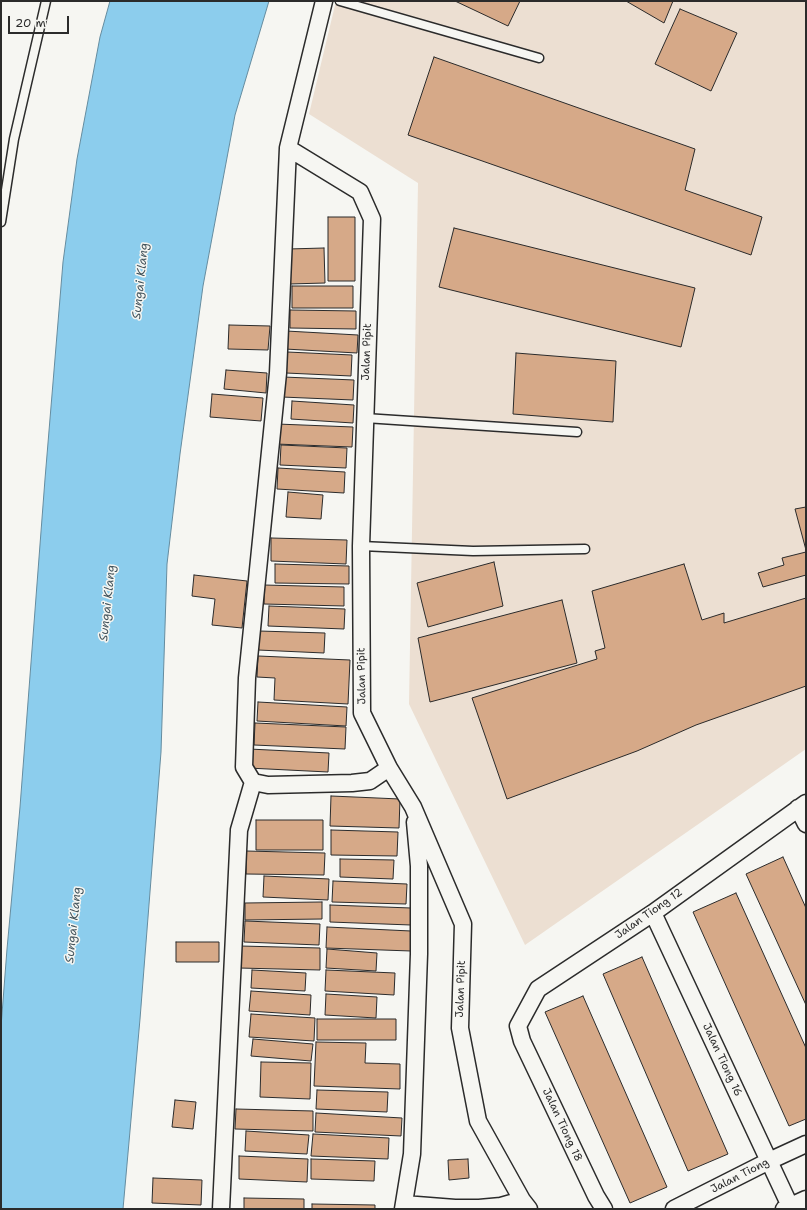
<!DOCTYPE html>
<style>
body{margin:0}
#map{position:relative;width:807px;height:1210px;overflow:hidden;background:#f6f6f2;font-family:"Shantell Sans",sans-serif}
canvas{display:block}
.frame{position:absolute;inset:0;border:2px solid #2b2b2b;pointer-events:none}
.scale{position:absolute;left:8px;top:16px;width:61px;height:18px;box-sizing:border-box;border:2px solid #2b2b2b;border-top:0;padding-left:5px;font-size:12px;line-height:14px;white-space:nowrap;color:#2b2b2b;-webkit-text-stroke:3px #f6f6f2;paint-order:stroke}
</style>
<div id="map">
<canvas width="807" height="1210"></canvas>
<div class="frame"></div>
<div class="scale">20 m</div>
</div>
<script>
const context = document.querySelector('canvas').getContext('2d');
context.lineJoin = 'round';
function fill(path, color) { context.fillStyle = color; context.fill(path, 'evenodd'); }
const poly = rows => new Path2D(rows.map(r => 'M' + r).join(''));
function stroke(path, color, width, dash) { context.strokeStyle = color; context.lineWidth = width; context.lineCap = dash ? 'butt' : 'round'; context.setLineDash(dash || []); context.stroke(path); }
function write(font, color, halo, rows, align = 'center') {
  context.font = font + ' "Shantell Sans",sans-serif'; context.lineWidth = 3; context.setLineDash([]); context.textBaseline = 'middle'; context.strokeStyle = halo; context.fillStyle = color; for (const [text, x, y, turn = 0] of rows) {
    context.save(); context.translate(x, y); context.rotate((+turn || 0) * Math.PI / 180); context.textAlign = isNaN(turn) ? turn : align; if (halo) context.strokeText(text, 0, 0); context.fillText(text, 0, 0); context.restore();
  }
}
const built = poly([
 [336,1,806,1,806,749,525,945,409,704,418,183,309,114]
]);
const water = poly([
 [110,1,269,1,235,115,203,286,180,454,167,564,161,752,140,1019,123,1209,1,1209,1,1027,7,949,20,807,45,479,63,262,77,159,100,37,110,1]
]);
const building = poly([
 [455,1,520,1,508,26,455,1],
 [626,1,673,1,664,23,626,1],
 [680,9,737,33,711,91,655,64,680,9],
 [434,57,695,149,685,190,762,217,751,255,408,135,434,57],
 [328,217,355,217,355,281,328,281,328,217],
 [454,228,695,288,681,347,439,287,454,228],
 [324,248,325,283,289,284,288,249,324,248],
 [292,286,353,286,353,308,292,308,292,286],
 [290,310,356,311,356,329,290,328,290,310],
 [229,325,270,326,268,350,228,349,229,325],
 [286,331,358,335,357,353,285,349,286,331],
 [287,352,352,355,351,376,286,373,287,352],
 [516,353,616,361,613,422,513,414,516,353],
 [226,370,267,373,266,393,224,389,226,370],
 [283,377,354,380,353,400,282,397,283,377],
 [212,394,263,398,261,421,210,417,212,394],
 [292,401,354,405,353,423,291,419,292,401],
 [277,424,353,427,352,447,276,444,277,424],
 [281,445,347,448,346,468,280,465,281,445],
 [278,468,345,472,344,493,277,489,278,468],
 [288,492,323,495,321,519,286,517,288,492],
 [806,507,806,550,795,509,806,507],
 [271,538,347,540,346,564,271,561,271,538],
 [806,552,806,575,763,587,758,573,784,565,782,558,806,552],
 [494,562,503,606,428,627,417,583,494,562],
 [275,564,349,566,349,584,275,583,275,564],
 [684,564,702,620,724,613,724,623,806,598,806,686,696,725,637,751,507,799,472,698,597,659,595,651,605,648,592,591,684,564],
 [194,575,247,581,242,628,212,625,215,599,192,596,194,575],
 [264,585,344,587,344,606,264,604,264,585],
 [562,600,577,663,430,702,418,638,562,600],
 [269,606,345,609,344,629,268,626,269,606],
 [259,631,325,633,324,653,258,650,259,631],
 [258,656,350,660,348,704,274,700,275,678,257,677,258,656],
 [258,702,347,707,346,726,257,721,258,702],
 [255,723,346,727,345,749,254,745,255,723],
 [249,749,329,753,328,772,248,768,249,749],
 [331,796,400,799,399,828,330,826,331,796],
 [256,820,323,820,323,850,256,850,256,820],
 [331,830,398,832,397,856,331,855,331,830],
 [246,851,325,853,324,875,246,874,246,851],
 [783,857,806,908,806,1005,746,874,783,857],
 [340,859,394,860,393,879,340,877,340,859],
 [264,876,329,879,328,900,263,897,264,876],
 [333,881,407,884,406,904,332,902,333,881],
 [736,893,806,1048,806,1119,789,1126,693,912,736,893],
 [322,902,322,919,245,920,245,903,322,902],
 [330,905,411,908,411,925,330,922,330,905],
 [245,921,320,924,319,945,244,942,245,921],
 [327,927,411,931,411,951,326,948,327,927],
 [176,942,219,942,219,962,176,962,176,942],
 [240,946,320,948,320,970,239,968,240,946],
 [327,949,377,953,376,971,326,968,327,949],
 [642,957,728,1154,688,1171,603,974,642,957],
 [252,970,306,973,305,991,251,988,252,970],
 [326,970,395,973,394,995,325,991,326,970],
 [251,991,311,995,310,1015,249,1011,251,991],
 [326,994,377,997,376,1018,325,1015,326,994],
 [583,996,667,1187,630,1203,545,1012,583,996],
 [251,1014,315,1018,314,1041,249,1037,251,1014],
 [317,1019,396,1019,396,1040,317,1040,317,1019],
 [253,1039,313,1044,311,1061,251,1056,253,1039],
 [316,1042,366,1043,365,1063,400,1064,400,1089,314,1086,316,1042],
 [261,1062,311,1063,310,1099,260,1097,261,1062],
 [317,1090,388,1092,387,1112,316,1109,317,1090],
 [175,1100,196,1102,193,1129,172,1127,175,1100],
 [236,1109,313,1111,313,1131,235,1129,236,1109],
 [316,1113,402,1118,401,1136,315,1132,316,1113],
 [246,1131,309,1135,307,1154,245,1151,246,1131],
 [313,1134,389,1138,388,1159,311,1156,313,1134],
 [239,1156,308,1159,307,1182,239,1179,239,1156],
 [311,1159,375,1161,374,1181,311,1179,311,1159],
 [468,1159,469,1178,449,1180,448,1160,468,1159],
 [153,1178,202,1180,201,1205,152,1203,153,1178],
 [244,1198,304,1199,304,1209,244,1209,244,1198],
 [312,1204,375,1205,375,1209,312,1209,312,1204]
]);
const lane = poly([
 [340,1,539,58],
 [1,222,14,139,46,1],
 [365,418,577,432],
 [361,546,473,551,585,549]
]);
const street = poly([
 [324,1,288,148,278,373,247,678,244,767,253,782,268,785,352,783,370,781,389,768],
 [288,148,360,192,372,219,361,546,362,713,389,768,413,807,463,924,460,1028,478,1121,522,1200,529,1209],
 [798,808,806,824],
 [653,913,790,1206],
 [404,1204,455,1208,479,1208,501,1206,522,1200],
 [221,1209,239,830,253,782],
 [403,1209,412,1154,419,954,419,866,415,822],
 [604,1209,596,1196,522,1041,518,1026,538,989,653,913,806,803],
 [674,1209,769,1161,806,1144],
 [784,1209,806,1199]
]);
const streetNames = [
 ["Jalan Pipit",367,352,-88],
 ["Jalan Pipit",362,676,-91],
 ["Jalan Tiong 12",649,914,-35],
 ["Jalan Pipit",461,989,-88],
 ["Jalan Tiong 16",722,1060,65],
 ["Jalan Tiong 18",562,1125,65],
 ["Jalan Tiong",740,1176,-27]
];
const waterNames = [
 ["Sungai Klang",141,281,-84],
 ["Sungai Klang",108,603,-84],
 ["Sungai Klang",74,925,-84]
];
fill(built, '#ecdfd2');
fill(water, '#8ccded');
stroke(water, '#658c9f', 1);
fill(building, '#d6a988');
stroke(building, '#2b2b2b', 1);
stroke(lane, '#2b2b2b', 11);
stroke(street, '#2b2b2b', 19);
stroke(lane, '#f6f6f2', 8);
stroke(street, '#f6f6f2', 16);
write('11px', '#2b2b2b', '#f6f6f2', streetNames);
write('italic 12px', '#43545c', '#f6f6f2', waterNames);
</script>
